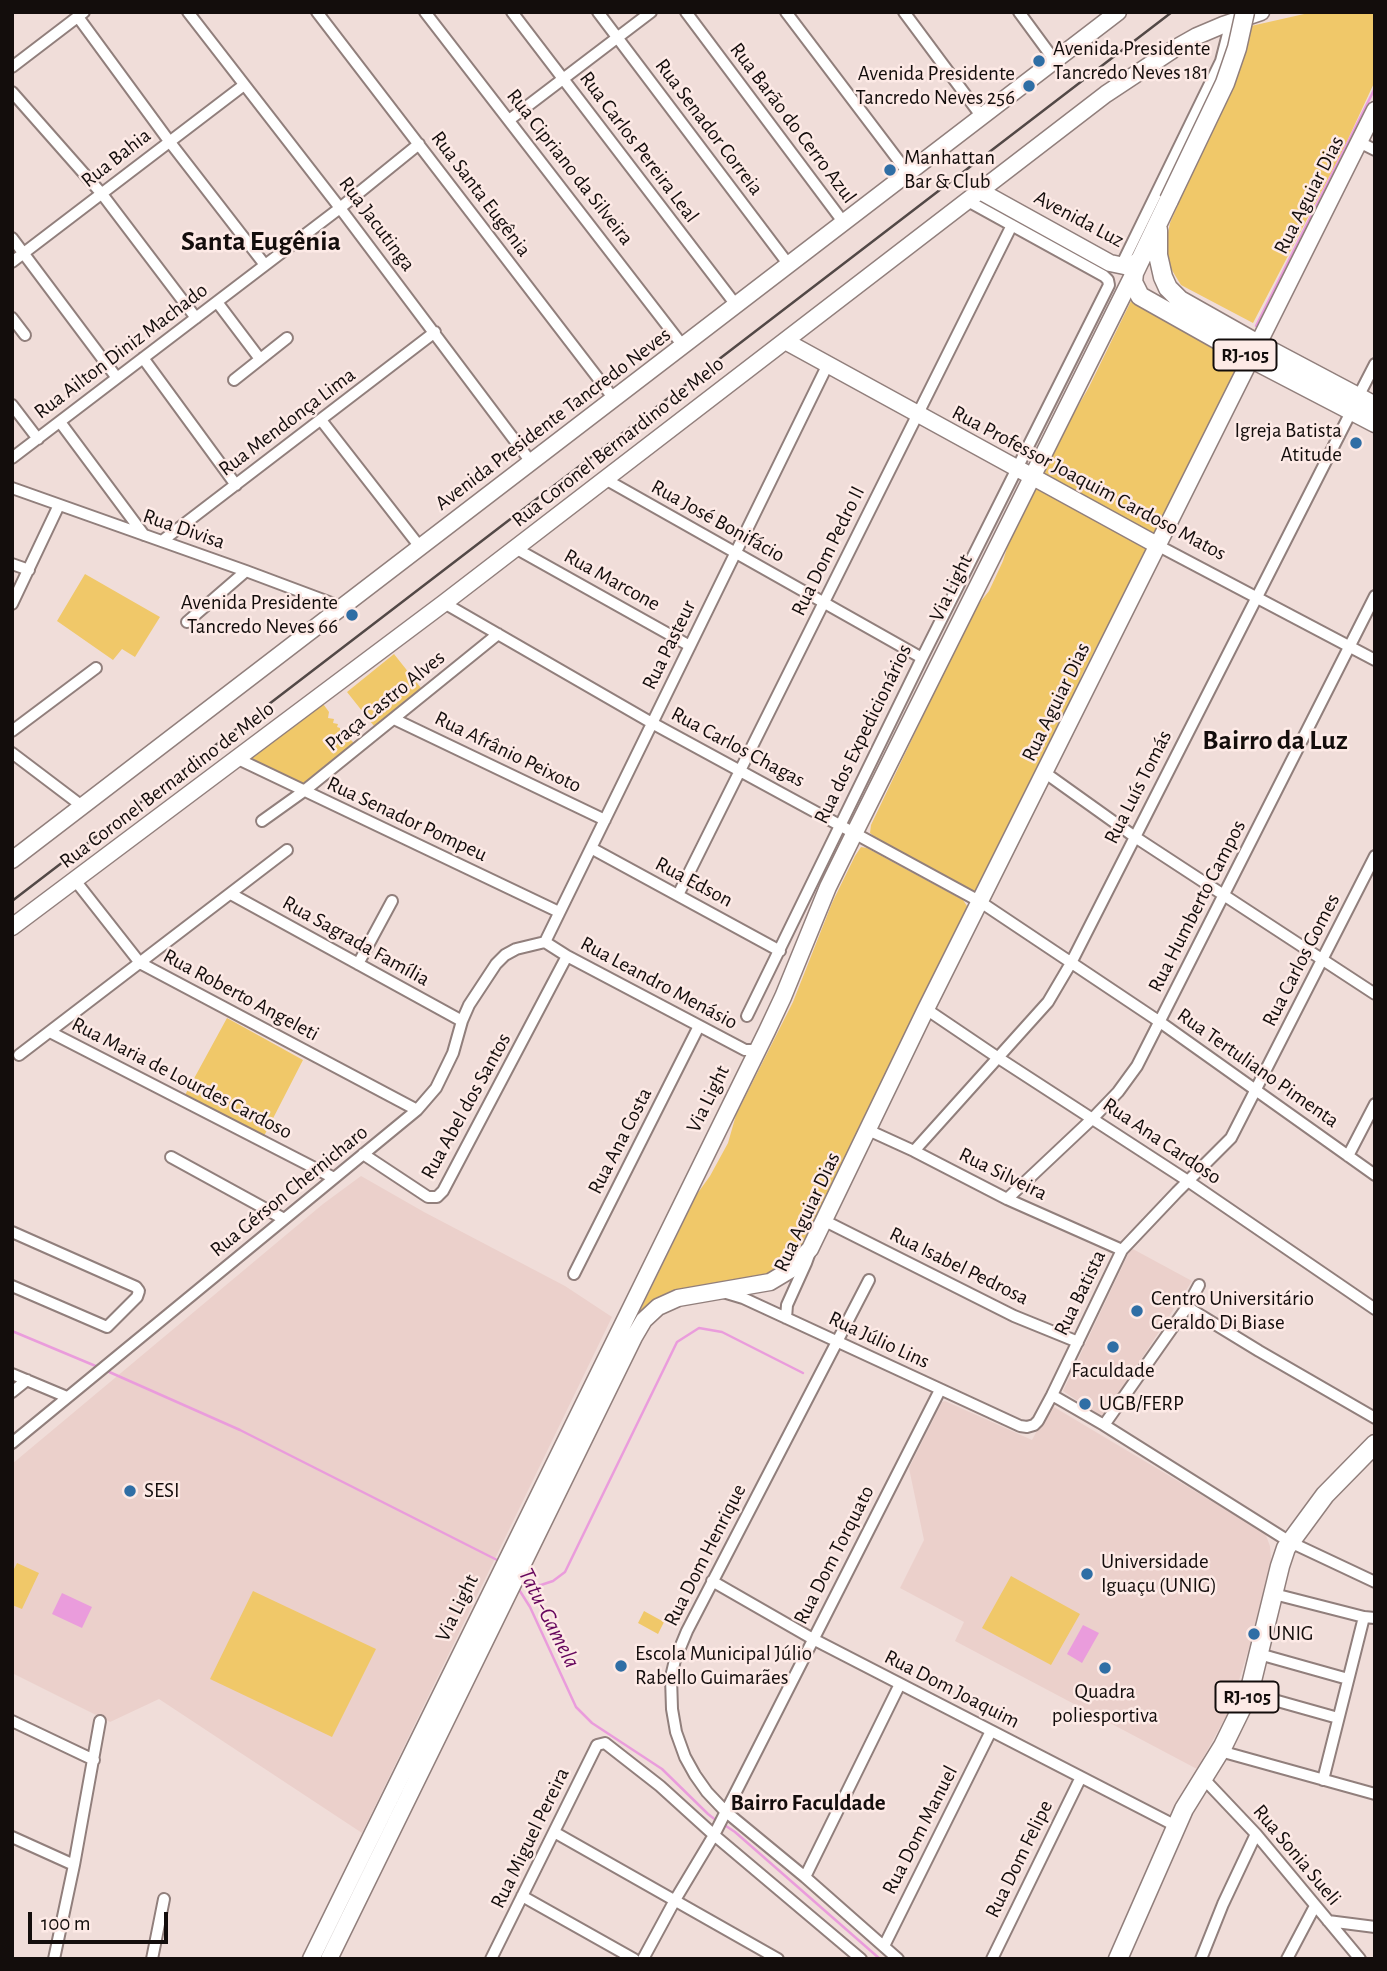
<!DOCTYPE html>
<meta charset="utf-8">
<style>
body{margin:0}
#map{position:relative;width:1387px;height:1971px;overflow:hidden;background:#f0ddd9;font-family:"Alegreya Sans",sans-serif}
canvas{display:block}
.frame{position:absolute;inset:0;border:14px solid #130d0c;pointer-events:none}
.scale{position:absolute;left:28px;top:1912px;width:140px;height:32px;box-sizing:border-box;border:4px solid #130d0c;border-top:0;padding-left:9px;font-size:21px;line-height:24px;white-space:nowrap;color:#130d0c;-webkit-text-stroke:5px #fdeae6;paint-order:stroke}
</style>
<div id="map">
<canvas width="1387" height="1971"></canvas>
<div class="frame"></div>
<div class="scale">100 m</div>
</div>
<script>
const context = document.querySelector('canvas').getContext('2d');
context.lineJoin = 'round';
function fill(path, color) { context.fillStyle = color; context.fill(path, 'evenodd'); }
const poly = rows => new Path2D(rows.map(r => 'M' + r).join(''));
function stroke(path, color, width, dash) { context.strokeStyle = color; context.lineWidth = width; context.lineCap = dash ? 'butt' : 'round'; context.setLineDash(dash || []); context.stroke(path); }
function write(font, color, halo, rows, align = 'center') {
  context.font = font + ' "Alegreya Sans",sans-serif'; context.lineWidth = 5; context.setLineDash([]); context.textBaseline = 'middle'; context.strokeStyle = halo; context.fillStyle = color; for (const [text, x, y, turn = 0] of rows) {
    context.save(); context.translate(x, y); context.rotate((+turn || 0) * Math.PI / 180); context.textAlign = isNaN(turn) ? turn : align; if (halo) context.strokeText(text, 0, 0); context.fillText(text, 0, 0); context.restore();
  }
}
const built = poly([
 [361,1176,424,1212,565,1286,612,1317,362,1833,159,1699,110,1722,12,1673,12,1464,323,1204],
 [1131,1248,1192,1281,1103,1418,1063,1391],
 [945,1401,1032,1440,1049,1408,1054,1407,1265,1533,1270,1546,1271,1560,1250,1645,1230,1709,1197,1769,955,1641,964,1622,900,1588,924,1540,909,1468,942,1402]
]);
const green = poly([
 [1313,12,1375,12,1375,81,1342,152,1253,323,1181,285,1170,267,1166,242,1170,223,1230,86,1251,26],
 [1132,299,1244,360,1156,535,1044,475,1052,451,1089,387],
 [1036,488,1147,549,1111,629,1099,642,1082,675,1070,710,979,892,974,892,875,837,870,833,871,825,966,626,977,606,989,591,1003,561,1011,535],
 [85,574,160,617,135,657,122,649,113,660,57,621],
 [394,654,421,688,374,726,347,692],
 [321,701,329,712,328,718,334,719,333,723,338,724,337,727,340,728,340,731,343,732,342,739,347,736,356,745,305,786,250,760,250,757],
 [861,847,867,848,963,900,967,906,968,913,965,920,799,1253,774,1273,636,1319,697,1194,710,1176,728,1143,736,1115,793,1002,832,903,855,856],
 [227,1018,303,1060,264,1136,185,1095],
 [17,1563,39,1573,22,1609,12,1605,12,1573],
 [1011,1576,1080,1614,1051,1665,982,1628],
 [253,1591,376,1649,332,1737,210,1679],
 [644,1611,664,1622,658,1634,638,1623]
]);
const water = poly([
 [62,1593,92,1607,82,1628,52,1614],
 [1083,1625,1099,1633,1082,1663,1067,1654]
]);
const stream = poly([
 [1256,326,1375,88],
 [12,1331,98,1367],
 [107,1371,240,1430,501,1562],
 [520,1585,541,1585,553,1581,565,1572,677,1342,699,1328,722,1332,803,1373],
 [518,1588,530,1607,576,1707,592,1723,662,1769,708,1814,717,1821],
 [723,1824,735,1832,880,1959]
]);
const street = poly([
 [188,12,340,208,531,462],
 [317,12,614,399],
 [425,12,683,346],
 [512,12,736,305],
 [598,12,789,265],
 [686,12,844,223],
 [786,12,908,173],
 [904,12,982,117],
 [1019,12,1055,61],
 [78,17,169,141,265,265],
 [12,67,84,12],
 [12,92,102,194,196,318],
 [509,120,651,12],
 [1359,142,1375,150],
 [12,238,117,378],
 [12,262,244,85],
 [1121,266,1221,61,1231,22],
 [217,302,260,359],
 [12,318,25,335],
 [143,358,236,485],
 [234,380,287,338],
 [1358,397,1375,364],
 [12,405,38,439],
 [321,420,420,547],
 [60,422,144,535],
 [12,458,340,208,419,144],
 [605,479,922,658],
 [12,488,246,571,342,607],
 [162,541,435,332],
 [1157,545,1375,660],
 [515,548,690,646],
 [12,564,29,570],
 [444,603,652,723,979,901,1160,1022,1375,1175],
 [12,604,59,505],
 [187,622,246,571],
 [394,719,605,820],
 [12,731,96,668],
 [12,753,82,806],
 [238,759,559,912],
 [1044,772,1135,837,1375,994],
 [262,821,304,791,498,634],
 [591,848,780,951],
 [74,879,140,963,417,1110],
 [231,894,462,1021],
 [678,895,1012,225],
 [545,942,828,364],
 [545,942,567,956,745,1050,757,1050],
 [358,964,392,901],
 [926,1009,997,1057,1188,1181,1375,1309],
 [747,1016,922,658,1109,285,1108,280,1104,276,968,201],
 [50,1032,334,1178],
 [19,1055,287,850],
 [868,1130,914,1151,1007,1199,1122,1250],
 [914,1151,1048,1002,1071,963,1352,410],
 [363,1154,428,1197,437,1197,443,1191,567,956],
 [1348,1156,1375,1104],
 [171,1157,284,1219],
 [1007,1199,1093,1118,1118,1092,1137,1066,1375,596],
 [825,1221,1014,1316,1078,1342],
 [12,1232,136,1287,139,1291,137,1297,107,1327,12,1286],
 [574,1274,699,1026],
 [869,1280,687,1631,675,1660,671,1677,672,1709,676,1732,685,1757,695,1775,707,1792,725,1811,805,1877,898,1959],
 [723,1292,743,1298,1020,1426,1027,1427,1034,1425,1038,1421,1052,1395,1122,1250,1177,1192,1231,1138,1375,856],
 [1187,1307,1259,1351,1375,1418],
 [786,1318,787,1305,806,1263,810,1252],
 [12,1374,67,1397],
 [12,1392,27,1380],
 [1052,1395,1104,1425,1290,1542,1375,1582],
 [1104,1425,1187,1307,1199,1285],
 [12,1443,417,1110,436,1088,453,1053,462,1021,469,1005,496,964,505,955,516,949,545,942],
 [712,1581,813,1639,1176,1826],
 [1274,1594,1364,1617,1375,1618],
 [1259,1654,1348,1679],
 [1249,1693,1338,1718],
 [12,1721,94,1760],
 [1220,1751,1375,1794],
 [1203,1778,1256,1834,1360,1959],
 [1323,1780,1364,1617],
 [554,1832,778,1959],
 [12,1837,74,1865],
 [805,1877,900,1684],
 [522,1896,634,1959],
 [1328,1921,1375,1927],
 [884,1946,991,1731],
 [54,1959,74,1865,100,1721],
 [152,1959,164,1899],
 [491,1959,594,1751,597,1745,605,1743,660,1786,714,1835,861,1959],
 [643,1959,675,1900,714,1835,940,1390],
 [992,1959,1081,1777],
 [1201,1959,1223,1904,1256,1834],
 [1287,1959,1315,1906]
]);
const secondary = poly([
 [980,191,1110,263,1129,267,1141,259],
 [785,341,1157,545],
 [12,860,1118,12],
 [12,927,444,603,1106,94,1174,49,1197,36,1223,25,1261,12],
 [311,1959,767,1031,783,997,828,887,855,832,1134,273],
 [329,1959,634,1337,644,1320,658,1307,678,1298,770,1282,790,1270,810,1249,926,1009,1375,110]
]);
const primary = poly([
 [1169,200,1134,273,1133,282,1140,296,1252,359,1375,423],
 [1158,230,1158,255,1163,277,1168,288,1180,300,1258,344,1375,406],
 [1118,1959,1184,1809,1223,1746,1249,1693,1280,1566,1286,1548,1325,1495,1375,1444]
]);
const rail = poly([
 [12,901,1172,12]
]);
const primaryBridge = poly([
 [1169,200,1225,83,1237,48,1245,12]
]);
const markers = [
 [1039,61,7,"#2f6ea5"],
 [1029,86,7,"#2f6ea5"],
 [890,170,7,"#2f6ea5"],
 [1356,443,7,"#2f6ea5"],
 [352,615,7,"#2f6ea5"],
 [1137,1311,7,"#2f6ea5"],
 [1113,1347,7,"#2f6ea5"],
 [1085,1404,7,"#2f6ea5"],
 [130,1491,7,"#2f6ea5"],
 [1087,1574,7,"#2f6ea5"],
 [1254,1634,7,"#2f6ea5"],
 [621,1666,7,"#2f6ea5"],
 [1105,1668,7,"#2f6ea5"]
];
const shields = [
 [1245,355,63],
 [1247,1697,63]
];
const shieldNames = [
 ["RJ-105",1245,355],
 ["RJ-105",1247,1697]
];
const poiNames = [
 ["Avenida Presidente",1053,49],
 ["Tancredo Neves 181",1053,73],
 ["Avenida Presidente",1015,74,"right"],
 ["Tancredo Neves 256",1015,98,"right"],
 ["Manhattan",904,158],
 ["Bar & Club",904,182],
 ["Igreja Batista",1342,431,"right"],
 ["Atitude",1342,455,"right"],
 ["Avenida Presidente",338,603,"right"],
 ["Tancredo Neves 66",338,627,"right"],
 ["Centro Universitário",1151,1299],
 ["Geraldo Di Biase",1151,1323],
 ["Faculdade",1113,1371,"center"],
 ["UGB/FERP",1099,1404],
 ["SESI",144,1491],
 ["Universidade",1101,1562],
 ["Iguaçu (UNIG)",1101,1586],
 ["UNIG",1268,1634],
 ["Escola Municipal Júlio",635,1654],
 ["Rabello Guimarães",635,1678],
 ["Quadra",1105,1692,"center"],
 ["poliesportiva",1105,1716,"center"]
];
const streetNames = [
 ["Rua Barão do Cerro Azul",793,123,53],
 ["Rua Senador Correia",709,127,53],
 ["Rua Carlos Pereira Leal",639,147,53],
 ["Rua Bahia",116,158,-38],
 ["Rua Cipriano da Silveira",570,167,52],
 ["Rua Santa Eugênia",481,194,53],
 ["Rua Aguiar Dias",1309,195,-63],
 ["Avenida Luz",1079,219,28],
 ["Rua Jacutinga",377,224,53],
 ["Rua Ailton Diniz Machado",121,351,-37],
 ["Avenida Presidente Tancredo Neves",553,419,-37],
 ["Rua Mendonça Lima",287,422,-37],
 ["Rua Coronel Bernardino de Melo",618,442,-38],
 ["Rua Professor Joaquim Cardoso Matos",1089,483,28],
 ["Rua José Bonifácio",718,521,29],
 ["Rua Divisa",184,529,19],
 ["Rua Dom Pedro II",828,551,-64],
 ["Rua Marcone",612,580,29],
 ["Via Light",951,588,-64],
 ["Rua Pasteur",669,645,-64],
 ["Praça Castro Alves",385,701,-39],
 ["Rua Aguiar Dias",1056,702,-64],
 ["Rua dos Expedicionários",863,734,-64],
 ["Rua Carlos Chagas",738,747,28],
 ["Rua Afrânio Peixoto",508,752,26],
 ["Rua Coronel Bernardino de Melo",167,785,-37],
 ["Rua Luís Tomás",1138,787,-63],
 ["Rua Senador Pompeu",407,819,25],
 ["Rua Edson",694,882,28],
 ["Rua Humberto Campos",1197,906,-63],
 ["Rua Sagrada Família",356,941,29],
 ["Rua Carlos Gomes",1301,960,-63],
 ["Rua Leandro Menásio",659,983,28],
 ["Rua Roberto Angeleti",241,995,28],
 ["Rua Tertuliano Pimenta",1258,1068,35],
 ["Rua Maria de Lourdes Cardoso",182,1078,27],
 ["Via Light",708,1099,-64],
 ["Rua Abel dos Santos",466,1106,-61],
 ["Rua Ana Costa",620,1141,-63],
 ["Rua Ana Cardoso",1162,1141,34],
 ["Rua Silveira",1003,1174,26],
 ["Rua Gérson Chernicharo",289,1191,-39],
 ["Rua Aguiar Dias",807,1212,-65],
 ["Rua Isabel Pedrosa",959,1266,26],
 ["Rua Batista",1080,1293,-64],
 ["Rua Júlio Lins",879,1340,25],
 ["Rua Dom Henrique",705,1555,-63],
 ["Rua Dom Torquato",834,1555,-63],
 ["Via Light",457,1608,-64],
 ["Rua Dom Joaquim",952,1689,27],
 ["Rua Dom Manuel",920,1830,-63],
 ["Rua Miguel Pereira",530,1838,-64],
 ["Rua Sonia Sueli",1297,1855,50],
 ["Rua Dom Felipe",1019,1859,-64]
];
const waterNames = [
 ["Tatu-Gamela",549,1618,63]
];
const neighbourhoodNames = [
 ["Bairro Faculdade",808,1803]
];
const districtNames = [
 ["Santa Eugênia",261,242],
 ["Bairro da Luz",1275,741]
];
fill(built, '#ebd0cb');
fill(green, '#f0c869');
fill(water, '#ea9cdc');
stroke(stream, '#ea9cdc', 2.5);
stroke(street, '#917f7c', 14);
stroke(secondary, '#917f7c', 19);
stroke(primary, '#917f7c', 21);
stroke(street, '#fff', 10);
stroke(secondary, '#fff', 16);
stroke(primary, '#fff', 18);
stroke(rail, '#524846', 2.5);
stroke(primaryBridge, '#917f7c', 21, []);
stroke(primaryBridge, '#fff', 18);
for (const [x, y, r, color] of markers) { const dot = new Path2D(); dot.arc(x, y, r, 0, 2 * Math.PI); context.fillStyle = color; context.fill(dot); stroke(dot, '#fdeae6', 2.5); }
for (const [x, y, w] of shields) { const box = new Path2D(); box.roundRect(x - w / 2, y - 15.5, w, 31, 5); context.fillStyle = '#fdeae6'; context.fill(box); stroke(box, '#130d0c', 2); }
write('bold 19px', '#130d0c', null, shieldNames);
write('21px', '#130d0c', '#fdeae6', poiNames, 'left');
write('21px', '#130d0c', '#fdeae6', streetNames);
write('italic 23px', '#65055c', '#fdeae6', waterNames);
write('bold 23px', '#130d0c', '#fdeae6', neighbourhoodNames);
write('bold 28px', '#130d0c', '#fdeae6', districtNames);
</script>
